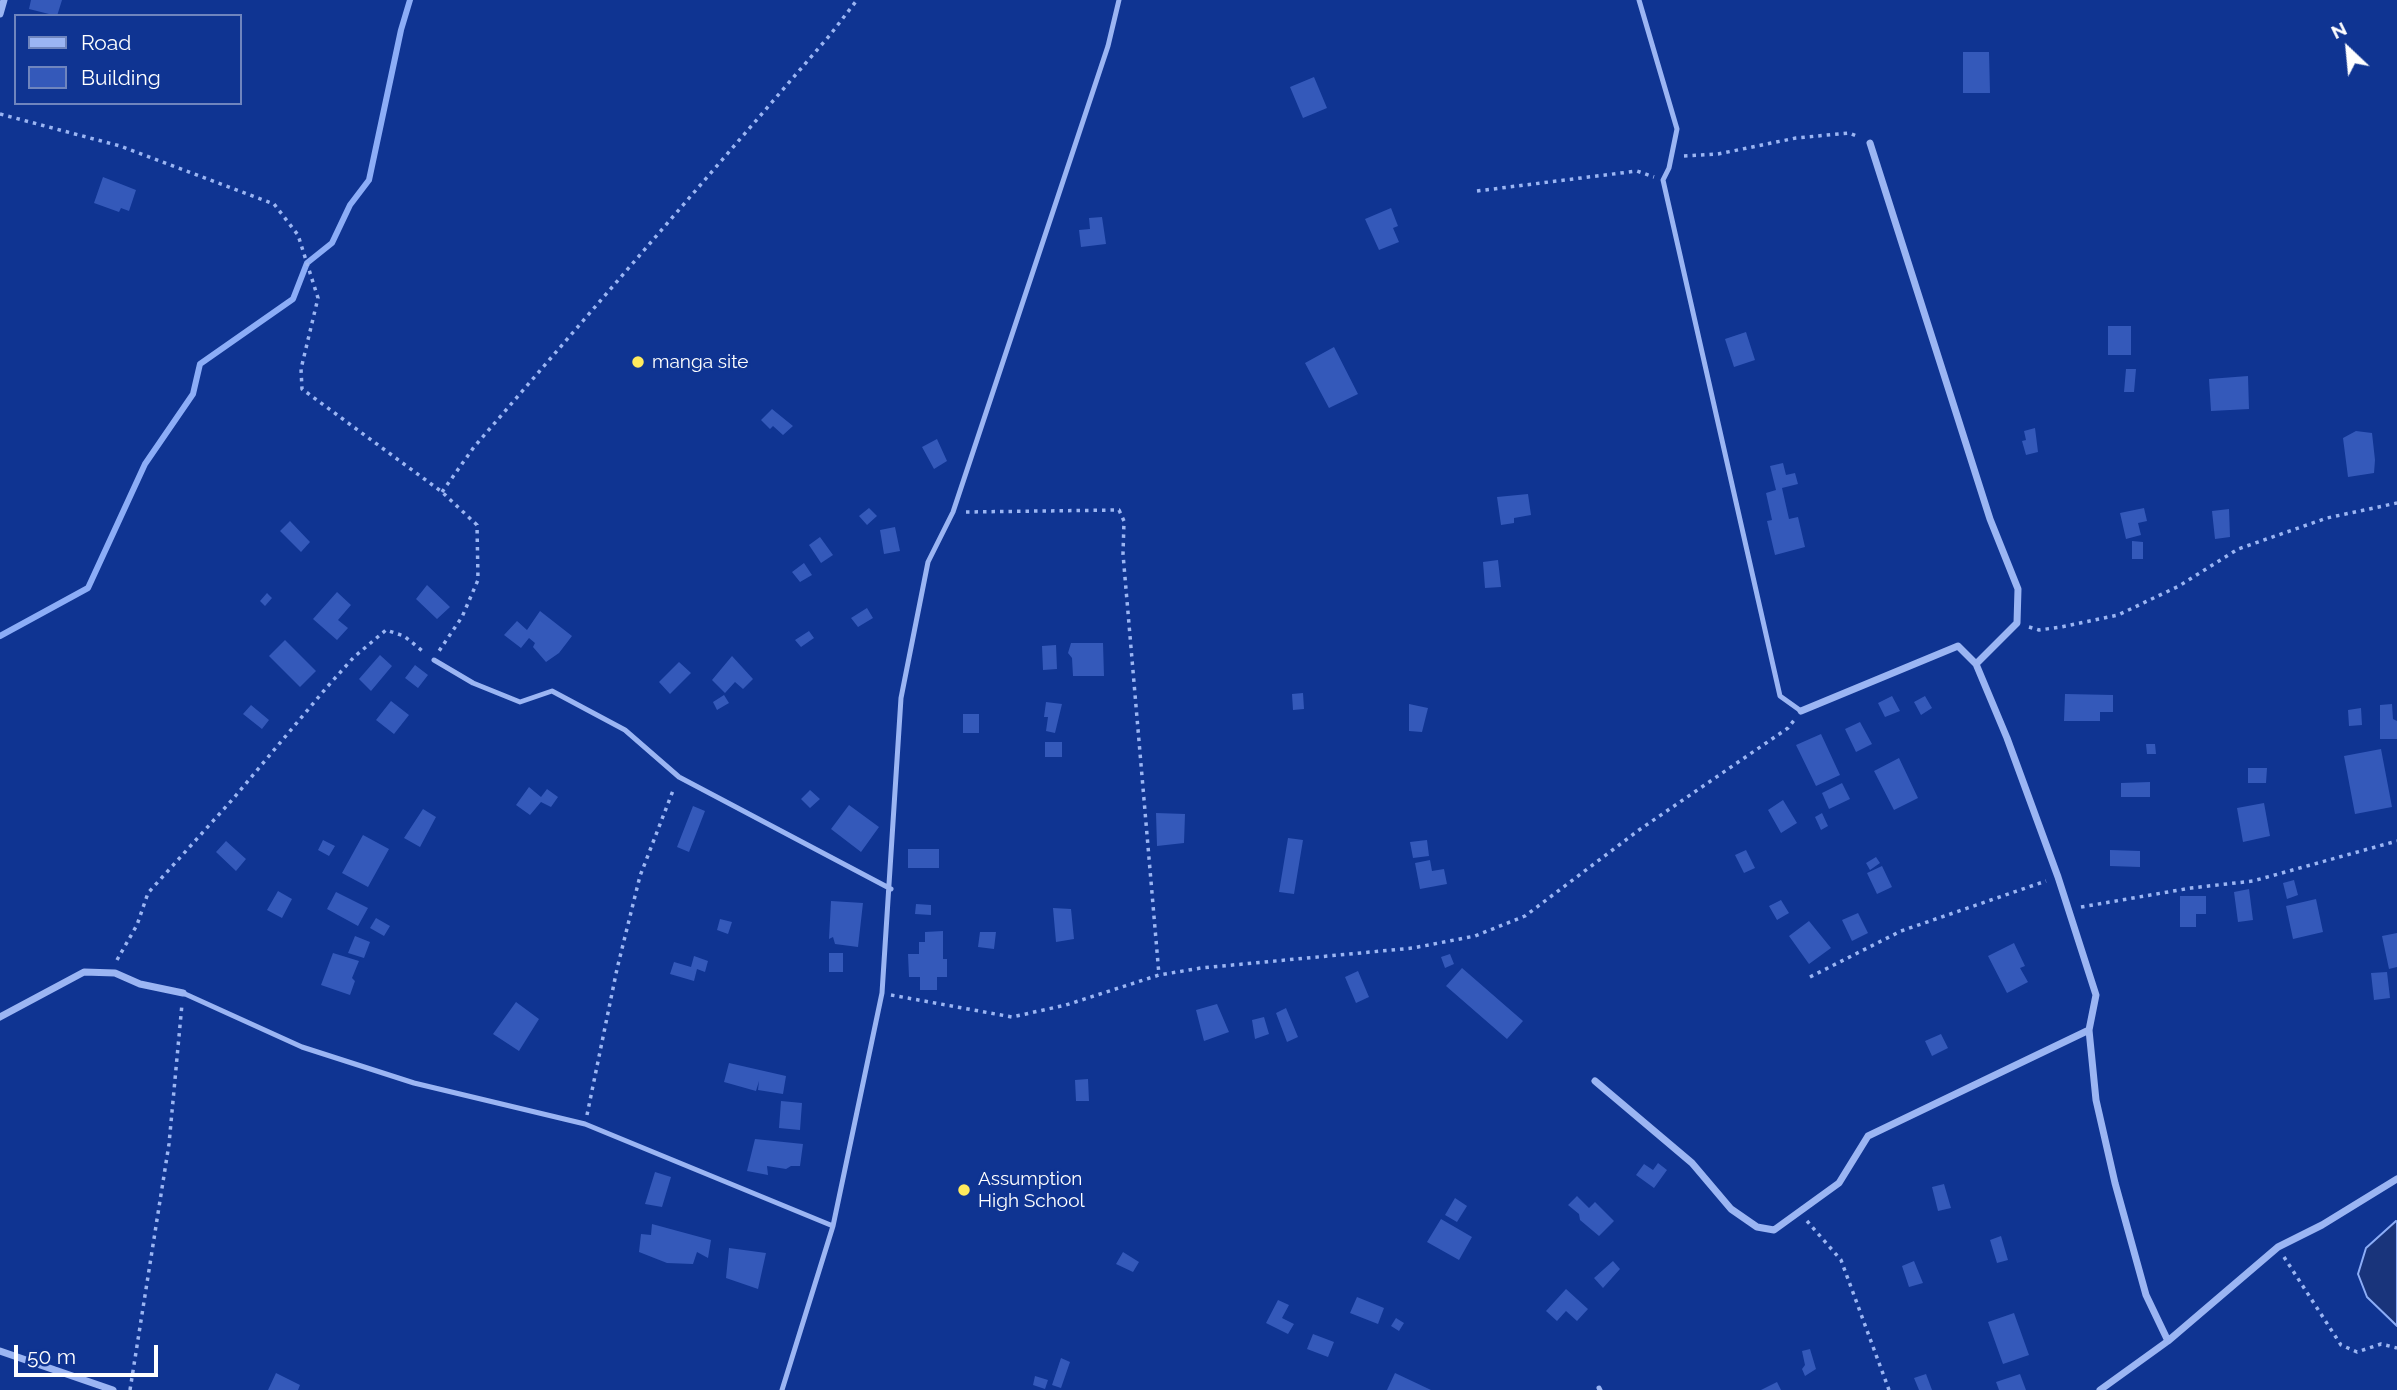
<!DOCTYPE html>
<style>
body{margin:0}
#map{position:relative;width:2397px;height:1390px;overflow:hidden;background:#0f3492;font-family:Raleway,sans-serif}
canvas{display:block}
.legend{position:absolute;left:14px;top:14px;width:228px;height:91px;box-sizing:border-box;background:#0f3492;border:2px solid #6f85be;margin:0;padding:9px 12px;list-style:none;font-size:21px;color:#fff}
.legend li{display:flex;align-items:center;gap:14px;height:35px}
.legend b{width:35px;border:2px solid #6f85be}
.north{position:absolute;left:2313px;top:14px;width:70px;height:70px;-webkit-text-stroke:5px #0f3492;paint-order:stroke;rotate:334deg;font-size:19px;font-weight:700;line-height:28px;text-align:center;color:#fff}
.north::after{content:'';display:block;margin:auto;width:24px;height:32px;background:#fff;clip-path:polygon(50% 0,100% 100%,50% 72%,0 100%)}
.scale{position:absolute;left:14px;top:1345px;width:144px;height:32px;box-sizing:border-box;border:4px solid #fff;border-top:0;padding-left:9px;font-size:21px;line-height:24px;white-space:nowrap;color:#fff;-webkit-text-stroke:5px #0f3492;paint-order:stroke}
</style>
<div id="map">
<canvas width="2397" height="1390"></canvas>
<ul class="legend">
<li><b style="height:9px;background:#9bb5f3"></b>Road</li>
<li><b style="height:19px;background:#3459ba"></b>Building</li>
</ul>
<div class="north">N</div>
<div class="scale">50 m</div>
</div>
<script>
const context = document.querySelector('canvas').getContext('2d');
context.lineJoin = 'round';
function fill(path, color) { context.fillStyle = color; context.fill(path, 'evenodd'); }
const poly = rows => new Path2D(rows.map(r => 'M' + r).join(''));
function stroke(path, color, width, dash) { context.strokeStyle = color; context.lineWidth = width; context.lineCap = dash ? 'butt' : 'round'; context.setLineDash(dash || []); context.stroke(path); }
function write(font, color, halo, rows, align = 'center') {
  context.font = font + ' Raleway,sans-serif'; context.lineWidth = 6; context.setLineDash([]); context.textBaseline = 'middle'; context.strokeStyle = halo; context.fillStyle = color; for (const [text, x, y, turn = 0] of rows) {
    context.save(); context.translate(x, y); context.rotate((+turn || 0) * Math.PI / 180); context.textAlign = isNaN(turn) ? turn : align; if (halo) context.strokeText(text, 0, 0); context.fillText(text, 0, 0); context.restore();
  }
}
const water = poly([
 [2396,1221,2397,1222,2397,1326,2367,1297,2358,1274,2366,1248,2396,1221]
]);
const stream = poly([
 [0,636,88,588,145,464,193,394,200,364,293,299,307,263,332,243,350,205,369,180,401,30,410,0]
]);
const building = poly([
 [31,0,62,0,57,16,29,9],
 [1963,52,1989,52,1990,93,1963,93],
 [1314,77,1327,108,1303,118,1290,87],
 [103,177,136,190,129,211,121,208,119,212,94,203],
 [1391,208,1398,226,1393,228,1399,242,1379,250,1365,219],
 [1102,217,1106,244,1081,247,1079,230,1090,229,1089,218],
 [2108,326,2131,326,2131,355,2108,355],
 [1746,332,1755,360,1734,367,1725,339],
 [1334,347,1358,394,1329,408,1305,363],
 [2126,369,2136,369,2134,392,2124,392],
 [2248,376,2249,409,2211,411,2209,379],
 [772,409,793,426,783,435,773,426,770,429,761,420],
 [2035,428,2038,452,2026,455,2022,441,2026,440,2024,431],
 [2356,431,2372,433,2375,460,2374,473,2348,477,2343,438],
 [937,439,947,461,934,469,922,447],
 [1783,463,1786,475,1795,473,1798,484,1782,488,1789,519,1798,517,1805,547,1775,555,1767,521,1772,520,1766,493,1776,490,1770,466],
 [1528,494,1531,515,1514,518,1514,523,1501,525,1497,497],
 [869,508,877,516,867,525,859,516],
 [2144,508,2147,521,2138,523,2141,535,2126,539,2120,513],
 [2229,509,2230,537,2215,539,2212,511],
 [290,521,310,542,301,552,280,531],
 [895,527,900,551,884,554,880,530],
 [820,537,833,555,821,563,809,545],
 [2132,541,2143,542,2143,559,2132,559],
 [1498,560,1501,587,1485,588,1483,562],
 [804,563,812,575,800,582,792,572],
 [427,585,450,607,437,619,416,599],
 [337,592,351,605,338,620,348,628,337,640,313,619],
 [267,593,272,598,265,606,260,601],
 [867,608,873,618,858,627,851,618],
 [540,611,572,636,559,653,546,662,533,647,535,643,529,638,521,648,504,635,517,621,527,630],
 [809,631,814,638,801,647,795,640],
 [285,640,316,671,300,687,269,656],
 [1071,643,1103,643,1104,676,1073,676,1072,658,1068,653],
 [1056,645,1057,669,1043,670,1042,646],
 [380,655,392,666,371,691,359,679],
 [732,656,753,679,743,689,735,682,725,693,712,680],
 [679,662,691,673,670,694,659,682],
 [415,665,428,675,418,688,405,678],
 [1303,693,1304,709,1293,710,1292,694],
 [2065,694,2113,695,2113,712,2100,712,2100,721,2064,721],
 [724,695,729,703,717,710,713,702],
 [1892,696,1900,711,1885,717,1878,703],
 [1925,696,1932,708,1921,715,1914,702],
 [391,701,409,715,394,734,376,720],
 [1046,702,1062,704,1055,733,1046,731,1048,717,1044,717],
 [1409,704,1428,708,1422,732,1409,731],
 [2392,704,2393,719,2397,721,2397,739,2380,739,2380,705],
 [251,705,269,720,262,729,243,714],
 [2361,708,2362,725,2349,726,2348,710],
 [963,714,979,714,979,733,963,733],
 [1860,722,1872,744,1856,752,1845,729],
 [1821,734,1840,775,1816,786,1796,745],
 [1045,742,1062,742,1062,757,1045,757],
 [2146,744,2155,744,2156,754,2147,754],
 [2381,749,2392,807,2355,814,2344,756],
 [1899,758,1918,798,1894,810,1874,771],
 [2248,768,2267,768,2266,783,2248,783],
 [2150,782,2150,797,2121,797,2121,783],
 [1842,783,1850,799,1829,809,1822,793],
 [529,787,541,797,547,789,558,797,551,807,541,802,530,815,516,805],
 [810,790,820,799,810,808,801,799],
 [1783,800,1797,823,1781,833,1768,810],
 [2264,803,2270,836,2243,842,2237,808],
 [849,805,879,827,861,852,831,829],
 [693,806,705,811,689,852,677,847],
 [423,809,436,817,420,847,404,838],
 [1156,813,1185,814,1184,843,1157,846],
 [1822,813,1828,826,1821,830,1815,817],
 [363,835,389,849,368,887,342,873],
 [1288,838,1303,840,1294,894,1279,892],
 [323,840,335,846,329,856,318,850],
 [1427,840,1429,856,1413,858,1410,842],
 [226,841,246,859,236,871,216,852],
 [908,849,939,849,939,868,908,868],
 [1746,850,1755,868,1744,873,1735,855],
 [2110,850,2140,851,2140,867,2110,866],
 [1876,857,1880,863,1870,870,1866,863],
 [1430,860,1432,871,1444,869,1447,884,1420,889,1415,863],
 [1882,866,1892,887,1877,894,1867,873],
 [2294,880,2298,895,2287,899,2283,883],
 [2249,889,2253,920,2238,922,2234,892],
 [278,891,292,899,282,918,267,910],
 [336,892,368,908,358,926,327,909],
 [2180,896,2206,896,2206,914,2196,914,2196,927,2180,927],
 [2316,899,2323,932,2293,939,2286,906],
 [1781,900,1789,913,1777,920,1769,906],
 [831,901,863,903,858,947,835,944,833,937,829,939],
 [916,904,931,905,931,915,915,914],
 [1053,908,1071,909,1074,939,1056,942],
 [1858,913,1868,933,1852,941,1842,920],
 [376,918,390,926,384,936,370,928],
 [720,919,732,922,728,934,717,930],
 [1809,921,1831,948,1809,964,1789,936],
 [943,931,943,959,947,959,947,977,937,977,937,990,920,990,920,977,909,977,908,954,919,954,919,942,925,942,925,932],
 [980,932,996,932,994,949,978,947],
 [2397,933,2397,967,2389,969,2382,936],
 [355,936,370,942,364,958,348,953],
 [2014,943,2025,966,2020,968,2028,982,2007,993,1988,956],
 [333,953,359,961,352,978,355,981,350,995,321,985],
 [829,953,843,953,843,972,829,972],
 [1450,954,1454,964,1445,968,1441,957],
 [694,956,708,961,705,972,697,969,694,981,670,974,674,962,691,967],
 [1462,968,1523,1021,1507,1039,1446,986],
 [1358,971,1369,997,1356,1003,1345,977],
 [2387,972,2390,998,2374,1000,2371,973],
 [516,1002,539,1019,519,1051,493,1034],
 [1217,1004,1229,1032,1204,1041,1196,1010],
 [1286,1008,1298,1037,1287,1042,1276,1013],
 [1264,1017,1269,1034,1255,1039,1252,1020],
 [1941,1034,1948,1048,1932,1056,1925,1041],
 [729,1063,786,1076,783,1094,758,1090,759,1081,756,1091,724,1082],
 [1088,1079,1089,1101,1076,1101,1075,1080],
 [781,1101,802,1103,800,1130,779,1128],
 [755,1139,803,1144,800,1166,791,1166,786,1169,767,1166,768,1175,747,1171],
 [1658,1163,1667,1170,1654,1188,1636,1175,1644,1164,1653,1170],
 [655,1172,671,1177,662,1207,645,1204],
 [1944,1184,1951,1208,1938,1211,1932,1187],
 [1577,1196,1589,1208,1595,1202,1614,1221,1599,1236,1580,1220,1579,1214,1568,1205],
 [1455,1198,1467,1206,1457,1222,1445,1215],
 [1441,1219,1472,1237,1459,1260,1427,1242],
 [652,1224,711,1240,708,1258,697,1252,693,1264,667,1263,639,1252,641,1234,651,1235],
 [2001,1236,2008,1260,1997,1263,1990,1240],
 [729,1248,766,1253,758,1289,726,1278],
 [1123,1252,1139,1262,1133,1272,1116,1264],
 [1613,1261,1620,1269,1603,1288,1594,1278],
 [1914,1261,1923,1283,1909,1287,1902,1266],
 [1566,1289,1588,1309,1577,1321,1566,1311,1557,1321,1546,1311],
 [1357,1297,1384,1308,1378,1324,1350,1313],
 [1278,1300,1289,1305,1282,1318,1294,1324,1288,1334,1266,1323],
 [2014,1313,2029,1355,2003,1364,1988,1322],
 [1396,1318,1404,1323,1399,1331,1391,1326],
 [1313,1334,1334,1342,1328,1357,1307,1349],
 [1810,1349,1816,1369,1805,1376,1802,1369,1805,1365,1802,1351],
 [1061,1358,1070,1362,1061,1388,1052,1385],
 [276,1373,300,1385,298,1390,268,1390],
 [1395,1373,1431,1390,1387,1390],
 [1926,1374,1932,1390,1919,1390,1914,1378],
 [2020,1374,2026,1390,1999,1390,1996,1382],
 [1035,1376,1048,1380,1045,1389,1033,1385],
 [1777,1382,1781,1390,1761,1390]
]);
const path = poly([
 [0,114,120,146,274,204,298,235,318,298,301,369,302,389,442,492,477,525,478,580,462,617,439,651],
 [1684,156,1718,154,1796,138,1849,133,1859,137],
 [1477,191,1637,171,1654,177],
 [442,492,474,447,830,35,857,0],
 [966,512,1119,510,1124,521,1123,554,1159,975],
 [2029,627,2039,630,2061,627,2118,615,2179,586,2238,549,2327,518,2397,503],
 [2081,907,2191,888,2253,881,2397,841],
 [117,960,137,925,148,893,232,800,327,687,354,657,386,630,404,636,425,653],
 [1810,977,1901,931,2046,881],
 [891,995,1012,1017,1066,1005,1159,975,1201,968,1413,948,1475,936,1525,916,1639,830,1788,728,1795,719],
 [587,1115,617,969,640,876,674,788],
 [1807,1221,1841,1260,1889,1390],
 [2284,1257,2341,1345,2357,1352,2381,1344,2397,1348],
 [130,1390,169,1144,182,1004]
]);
const service = poly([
 [1639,0,1677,129,1669,168,1663,180,1780,696,1801,711],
 [434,660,473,683,520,702,552,691,625,730,679,777,891,889],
 [183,993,302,1047,414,1083,585,1124,833,1226],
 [1599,1388,1600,1390],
 [782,1390,833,1226,882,993,901,698,928,562,953,512,1108,46,1119,0]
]);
const minor = poly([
 [0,14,4,0],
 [1870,143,1990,519,2018,589,2017,623,1976,664],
 [1801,711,1958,646,1976,664,2007,738,2058,877,2096,995,2089,1030,2096,1100,2115,1183,2146,1295,2168,1341],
 [0,1017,84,972,115,973,140,984,183,993],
 [1595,1081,1692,1163,1731,1209,1757,1227,1774,1230,1839,1183,1868,1136,2089,1030],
 [0,1351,113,1390],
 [2100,1390,2168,1341,2278,1247,2322,1225,2397,1179]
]);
const markers = [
 [638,362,7,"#ffea5d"],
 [964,1190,7,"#ffea5d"]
];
const poiNames = [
 ["manga site",652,362],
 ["Assumption",978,1179],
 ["High School",978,1201]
];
fill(water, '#19347b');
stroke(water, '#8cadf7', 2);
stroke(stream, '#8cadf7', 6);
fill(building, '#3459ba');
stroke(path, '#9bb5f3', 3.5, [3.5, 5]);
stroke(service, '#9bb5f3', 5);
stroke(minor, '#9bb5f3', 7);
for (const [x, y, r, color] of markers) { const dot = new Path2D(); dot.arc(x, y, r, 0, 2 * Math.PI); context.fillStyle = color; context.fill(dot); stroke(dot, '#0f3492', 2.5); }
write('19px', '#fff', '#0f3492', poiNames, 'left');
</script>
